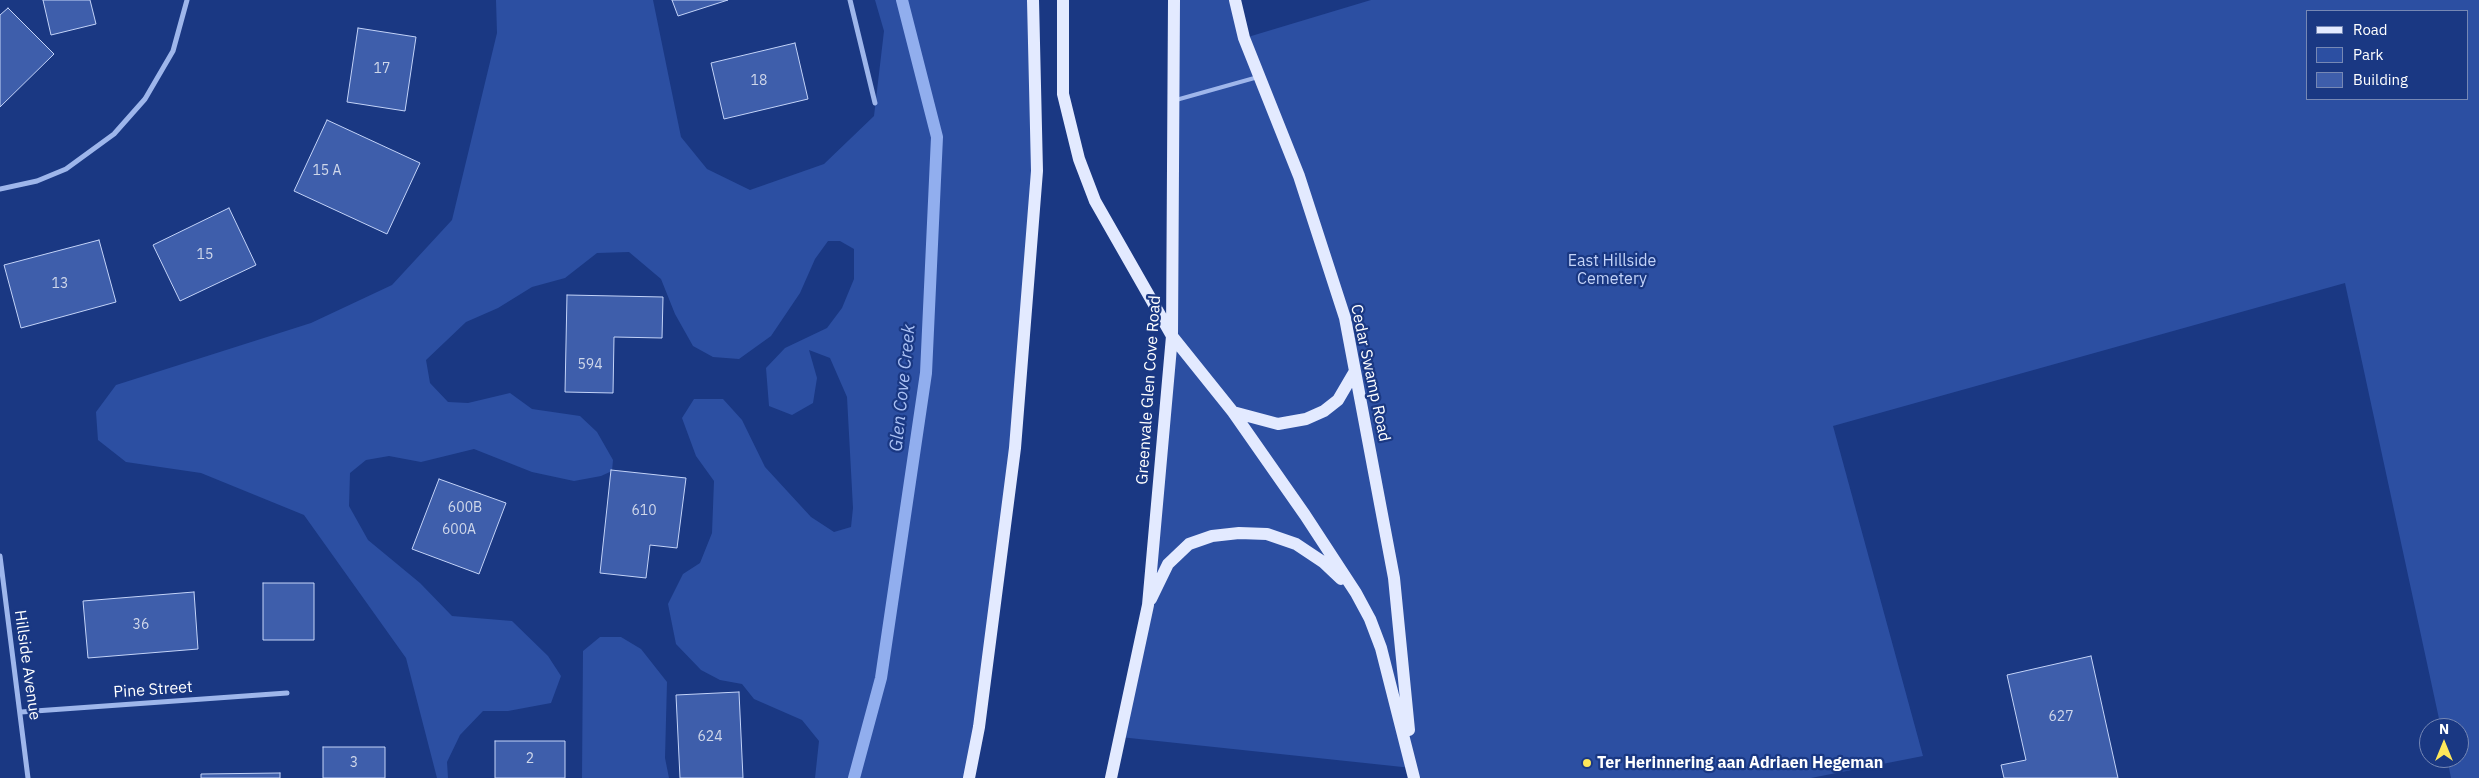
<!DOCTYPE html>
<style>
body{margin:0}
#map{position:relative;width:2479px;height:778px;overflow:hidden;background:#1a3883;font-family:"IBM Plex Sans",sans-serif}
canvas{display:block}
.legend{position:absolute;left:2306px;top:10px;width:162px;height:90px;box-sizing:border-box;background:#1a3883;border:1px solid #7688b5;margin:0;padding:6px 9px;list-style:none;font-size:15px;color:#fff}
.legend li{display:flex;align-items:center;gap:10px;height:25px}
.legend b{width:25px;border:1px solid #7688b5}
.north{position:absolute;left:2419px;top:718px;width:50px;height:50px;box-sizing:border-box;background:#1a3883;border:1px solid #7688b5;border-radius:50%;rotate:0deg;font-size:14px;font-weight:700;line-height:20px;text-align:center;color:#fff}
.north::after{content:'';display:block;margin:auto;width:18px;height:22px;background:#fee75a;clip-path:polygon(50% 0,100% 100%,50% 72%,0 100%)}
</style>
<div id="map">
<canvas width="2479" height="778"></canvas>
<ul class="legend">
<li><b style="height:6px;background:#e3eaff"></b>Road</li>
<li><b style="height:14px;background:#2c4fa2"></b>Park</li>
<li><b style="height:14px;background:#3e5eab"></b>Building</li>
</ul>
<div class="north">N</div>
</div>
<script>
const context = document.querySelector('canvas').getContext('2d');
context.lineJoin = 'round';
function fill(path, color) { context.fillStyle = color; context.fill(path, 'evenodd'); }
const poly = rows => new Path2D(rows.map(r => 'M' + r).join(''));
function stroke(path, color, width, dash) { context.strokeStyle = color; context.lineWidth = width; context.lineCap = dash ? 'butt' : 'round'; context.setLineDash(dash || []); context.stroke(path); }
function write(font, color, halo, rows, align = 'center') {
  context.font = font + ' "IBM Plex Sans",sans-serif'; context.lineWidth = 4.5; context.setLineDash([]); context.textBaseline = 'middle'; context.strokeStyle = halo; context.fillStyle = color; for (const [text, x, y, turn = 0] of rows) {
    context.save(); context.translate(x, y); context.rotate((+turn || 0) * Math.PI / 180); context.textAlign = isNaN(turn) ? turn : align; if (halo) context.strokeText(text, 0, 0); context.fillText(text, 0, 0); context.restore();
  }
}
const green = poly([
 [496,0,653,0,681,137,707,169,750,190,824,164,874,116,884,31,875,0,1033,0,1038,117,1015,448,972,778,815,778,819,741,802,720,754,699,742,684,720,680,701,670,676,644,668,604,683,574,700,563,712,533,714,481,696,456,682,418,694,399,723,399,742,420,765,467,811,517,834,532,851,527,853,508,847,397,830,358,809,350,817,378,813,403,792,415,769,406,766,368,785,348,827,328,842,308,854,279,854,249,840,241,828,241,815,259,800,293,771,336,739,359,713,357,693,346,675,314,661,279,629,252,597,253,565,278,532,287,498,308,466,322,426,360,430,383,448,402,468,403,510,393,532,409,580,416,597,432,613,460,612,471,601,476,574,481,532,472,474,449,421,462,389,456,366,460,350,473,349,506,368,540,420,583,452,616,512,621,548,656,561,676,551,703,508,711,483,711,460,735,447,762,448,778,437,778,406,658,304,515,201,473,126,462,98,440,96,412,116,385,311,323,392,285,452,220,497,33],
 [1177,0,1229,0,1245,51,1297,181,1342,325,1394,578,1345,318,1248,37,1371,0,2479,0,2479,778,2451,778,2447,758,2459,758,2459,728,2441,728,2345,283,1833,426,1923,756,1811,778,1414,778,1412,768,1120,737,1153,603,1176,322],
 [2308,11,2468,11,2468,99,2308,99],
 [600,637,621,637,641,649,667,682,665,758,669,778,582,778,583,651]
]);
const stream = poly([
 [854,778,881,678,926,373,937,137,902,0]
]);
const building = poly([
 [43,0,90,0,96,24,51,35,43,0],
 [672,0,728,0,678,16,672,0],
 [8,8,54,54,0,107,0,15,8,8],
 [358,28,416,37,405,111,347,102,358,28],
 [795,43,808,99,724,119,711,63,795,43],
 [327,120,420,163,387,234,294,191,327,120],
 [229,208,256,265,180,301,153,245,229,208],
 [99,240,116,302,21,328,4,265,99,240],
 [567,295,663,297,662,338,614,337,613,393,565,392,567,295],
 [611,470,686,478,677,548,650,545,646,578,600,573,611,470],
 [439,479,506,503,479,574,412,549,439,479],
 [263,583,314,583,314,640,263,640,263,583],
 [194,592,198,649,88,658,83,601,194,592],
 [2091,656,2118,778,2004,778,2001,765,2026,760,2007,675,2091,656],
 [739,692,743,778,680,778,676,695,739,692],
 [495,741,565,741,565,778,495,778,495,741],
 [323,747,385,747,385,778,323,778,323,747],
 [280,773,280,778,201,778,201,774,280,773]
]);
const service = poly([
 [1176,100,1258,77]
]);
const minor = poly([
 [850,0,875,103],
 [0,189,37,181,66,169,114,134,145,99,173,51,187,0],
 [0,556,28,778],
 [21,712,287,693]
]);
const primary = poly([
 [1063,0,1063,94,1079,159,1095,201,1172,336,1233,412,1305,515,1356,593,1370,619,1381,648,1414,778],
 [1235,0,1244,38,1299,176,1345,318,1394,578,1409,730],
 [1233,412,1278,424,1306,419,1324,411,1338,400,1355,371],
 [1151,599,1168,564,1189,544,1212,536,1239,533,1267,534,1296,544,1323,562,1341,579],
 [969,778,979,727,1015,448,1037,171,1033,0],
 [1111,778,1148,605,1172,336,1174,0]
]);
const markers = [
 [1587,763,5,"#fee75a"]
];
const numberNames = [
 ["17",382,69],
 ["18",759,81],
 ["15 A",327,171],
 ["15",205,255],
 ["13",60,284],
 ["594",590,365],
 ["600B",465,508],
 ["610",644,511],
 ["600A",459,530],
 ["36",141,625],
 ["627",2061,717],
 ["624",710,737],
 ["2",530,759],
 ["3",354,763]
];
const parkNames = [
 ["East Hillside",1612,261],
 ["Cemetery",1612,279]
];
const streetNames = [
 ["Cedar Swamp Road",1370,373,78],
 ["Greenvale Glen Cove Road",1149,390,-86],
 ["Hillside Avenue",27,665,82],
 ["Pine Street",153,690,-4]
];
const poiNames = [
 ["Ter Herinnering aan Adriaen Hegeman",1597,763]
];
const waterNames = [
 ["Glen Cove Creek",903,388,-84]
];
fill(green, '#2c4fa2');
stroke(stream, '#91aeee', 12);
fill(building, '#3e5eab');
stroke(building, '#c3d3f8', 1);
stroke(service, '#9eb6eb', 4);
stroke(minor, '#9eb6eb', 5);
stroke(primary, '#e3eaff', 12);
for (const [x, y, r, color] of markers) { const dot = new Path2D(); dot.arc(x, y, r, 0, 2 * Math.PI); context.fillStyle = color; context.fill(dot); stroke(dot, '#1a3883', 2); }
write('14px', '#cfd7ea', null, numberNames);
write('16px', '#c3d3f8', '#1a3883', parkNames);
write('16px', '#fff', '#1a3883', streetNames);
write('bold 16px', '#fff', '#1a3883', poiNames, 'left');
write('italic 18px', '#aac0f3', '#1a3883', waterNames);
</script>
